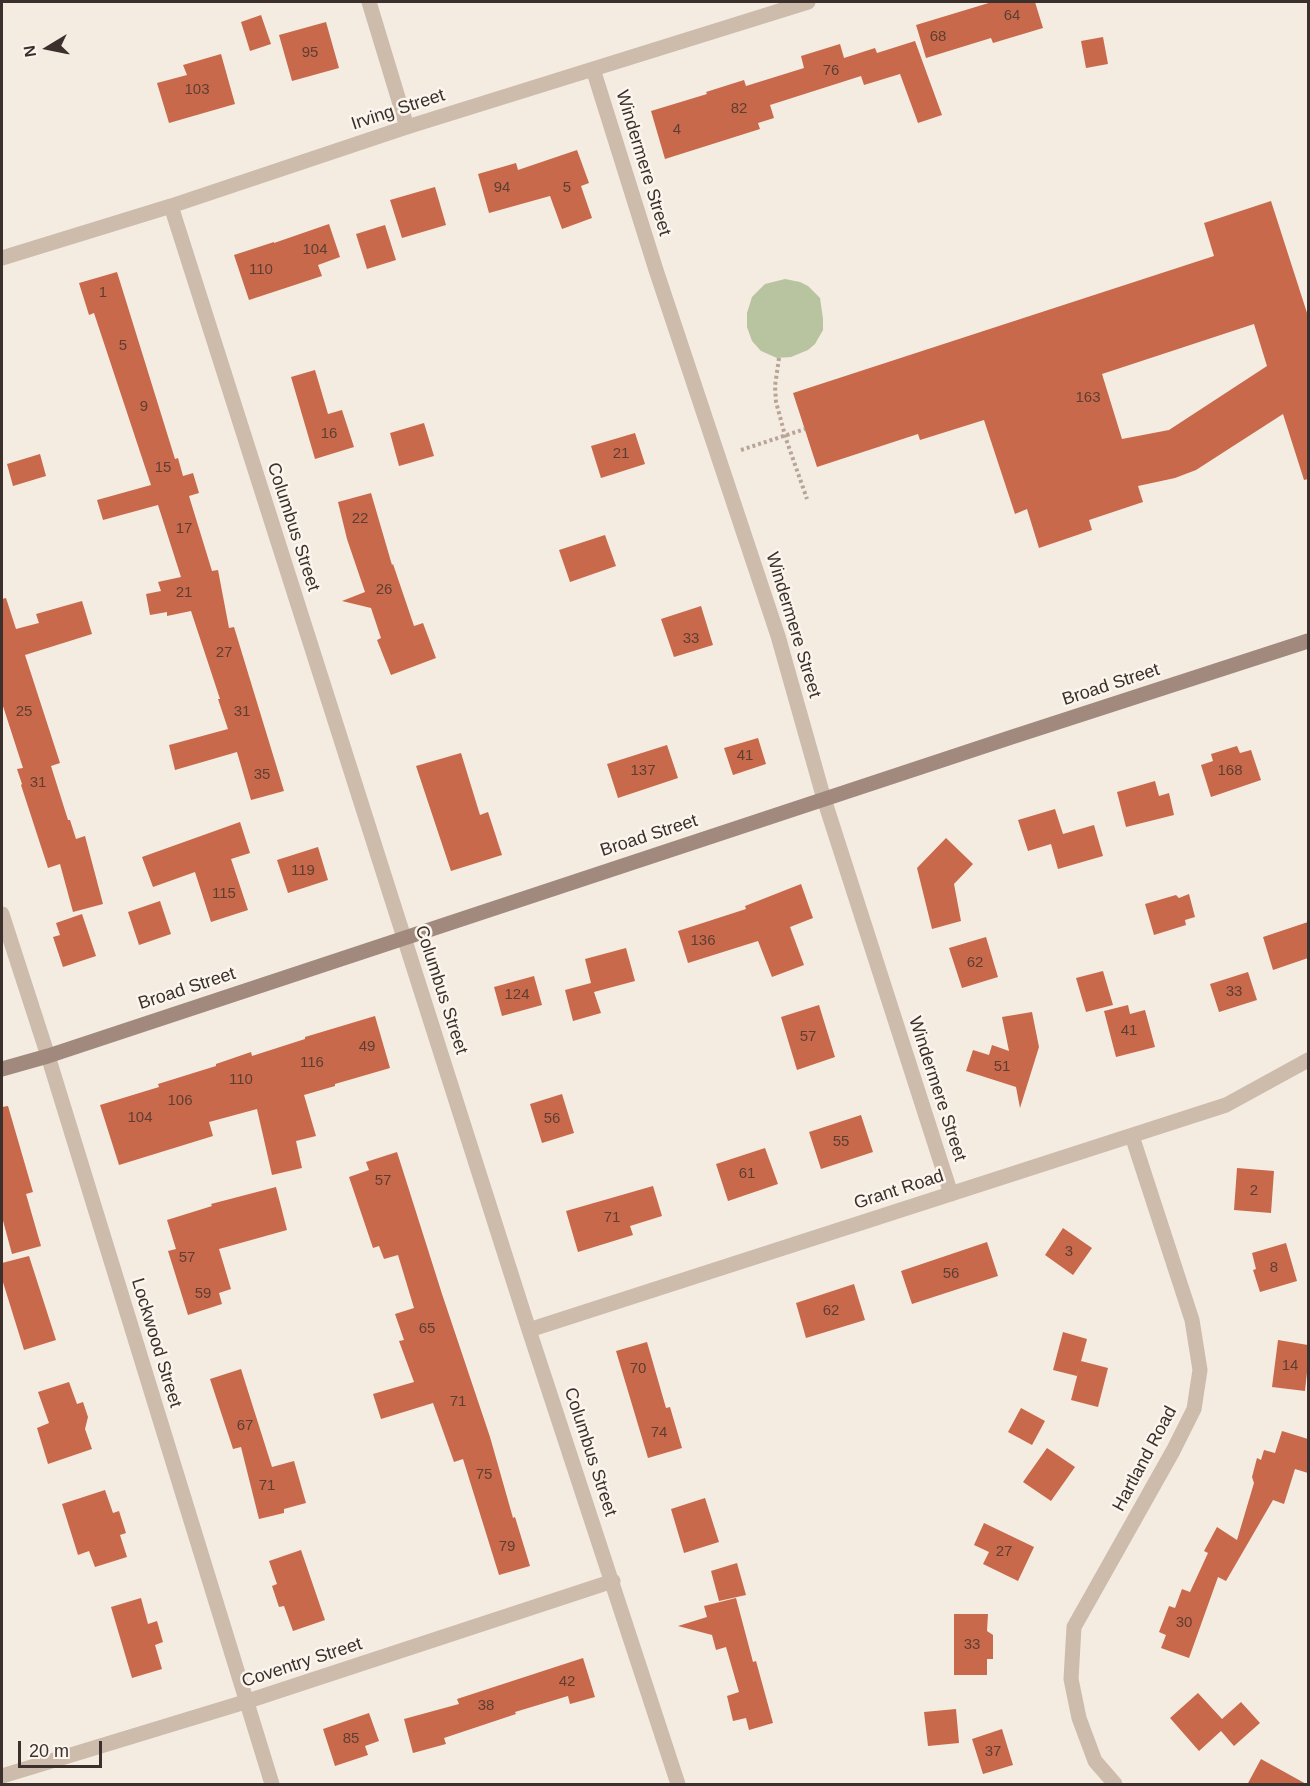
<!DOCTYPE html>
<style>
body{margin:0}
#map{position:relative;width:1310px;height:1786px;overflow:hidden;background:#f4ebe1;font-family:Arial,sans-serif}
canvas{display:block}
.frame{position:absolute;inset:0;border:3px solid #3b302b;pointer-events:none}
.north{position:absolute;left:18px;top:18px;width:60px;height:60px;-webkit-text-stroke:4px #fbf5ee;paint-order:stroke;rotate:260deg;font-size:16px;font-weight:700;line-height:24px;text-align:center;color:#3b302b}
.north::after{content:'';display:block;margin:auto;width:21px;height:27px;background:#3b302b;clip-path:polygon(50% 0,100% 100%,50% 72%,0 100%)}
.scale{position:absolute;left:18px;top:1741px;width:84px;height:27px;box-sizing:border-box;border:3px solid #3b302b;border-top:0;padding-left:8px;font-size:18px;line-height:21px;white-space:nowrap;color:#3b302b;-webkit-text-stroke:4px #fbf5ee;paint-order:stroke}
</style>
<div id="map">
<canvas width="1310" height="1786"></canvas>
<div class="frame"></div>
<div class="north">N</div>
<div class="scale">20 m</div>
</div>
<script>
const context = document.querySelector('canvas').getContext('2d');
context.lineJoin = 'round';
function fill(path, color) { context.fillStyle = color; context.fill(path, 'evenodd'); }
const poly = rows => new Path2D(rows.map(r => 'M' + r).join(''));
function stroke(path, color, width, dash) { context.strokeStyle = color; context.lineWidth = width; context.lineCap = dash ? 'butt' : 'round'; context.setLineDash(dash || []); context.stroke(path); }
function write(font, color, halo, rows, align = 'center') {
  context.font = font + ' Arial,sans-serif'; context.lineWidth = 5; context.setLineDash([]); context.textBaseline = 'middle'; context.strokeStyle = halo; context.fillStyle = color; for (const [text, x, y, turn = 0] of rows) {
    context.save(); context.translate(x, y); context.rotate((+turn || 0) * Math.PI / 180); context.textAlign = isNaN(turn) ? turn : align; if (halo) context.strokeText(text, 0, 0); context.fillText(text, 0, 0); context.restore();
  }
}
const green = poly([
 [785,279,800,282,808,286,820,298,823,319,823,330,815,344,808,350,791,357,777,358,761,351,752,341,747,327,747,313,752,297,765,284]
]);
const building = poly([
 [992,2,1035,2,1043,28,993,43,991,38,926,58,916,25],
 [261,15,271,44,250,51,241,22],
 [326,22,339,68,292,81,279,35],
 [1103,37,1108,64,1086,68,1081,41],
 [915,41,942,115,918,123,900,74,864,85,861,76,770,105,774,118,758,123,760,129,665,159,651,111,707,94,706,92,744,80,746,86,804,68,801,56,840,44,844,58,875,48,877,53],
 [221,54,235,104,169,123,157,83,187,75,183,65],
 [577,150,589,183,581,186,592,218,562,229,550,196,489,213,478,174,516,163,518,170],
 [435,187,446,225,402,238,390,200],
 [1271,201,1308,316,1308,479,1304,480,1283,414,1196,470,1175,478,1138,486,1143,502,1089,520,1092,530,1039,548,1027,509,1015,514,984,420,920,440,918,434,817,467,793,393,1214,256,1204,223],
 [1254,324,1267,366,1169,430,1122,439,1102,374],
 [329,224,340,257,318,265,322,276,249,300,234,255,274,242,274,243],
 [385,225,396,260,367,269,356,234],
 [117,272,175,459,178,458,183,476,193,473,199,493,189,496,212,571,218,570,229,628,234,627,284,791,251,800,237,752,175,770,169,745,228,729,218,699,220,699,191,611,167,616,167,612,150,615,146,594,161,591,158,582,181,577,158,505,103,520,97,500,151,485,94,313,89,315,79,283],
 [315,370,328,414,342,410,354,447,315,459,291,377],
 [424,423,434,456,399,466,390,433],
 [635,433,645,464,601,478,591,446],
 [40,454,46,476,13,486,7,464],
 [371,493,392,565,393,564,414,626,423,623,436,658,391,675,377,640,381,638,371,608,342,601,365,592,347,539,338,502],
 [605,535,616,566,570,582,559,550],
 [6,598,16,629,39,623,36,614,82,601,92,634,25,655,60,763,51,766,68,820,70,820,76,839,85,836,103,904,73,912,60,864,48,868,21,785,22,784,17,769,23,768,2,703,2,599],
 [701,606,713,645,674,657,661,619],
 [758,738,766,764,733,775,724,748],
 [667,745,678,778,618,798,607,764],
 [1237,746,1240,753,1251,750,1261,780,1211,797,1201,765,1213,761,1211,754],
 [461,753,480,815,488,812,502,855,451,871,416,766],
 [1155,781,1159,796,1169,793,1174,815,1126,827,1117,792],
 [1055,809,1063,834,1094,825,1103,856,1058,869,1051,844,1028,851,1018,820],
 [240,822,250,853,231,859,248,910,211,922,195,872,153,887,142,857],
 [946,838,973,864,954,884,961,921,932,929,917,868],
 [318,847,328,880,288,893,277,860],
 [801,884,813,918,790,927,804,965,772,977,758,941,688,963,678,931,746,909,745,906],
 [1189,894,1195,917,1185,920,1186,925,1154,935,1145,904,1176,895,1179,898],
 [160,901,171,934,139,945,128,912],
 [82,914,96,956,63,967,53,937,60,935,56,923],
 [1308,922,1308,958,1273,970,1263,937],
 [986,937,998,977,962,988,949,948],
 [626,948,635,981,594,992,601,1013,573,1021,565,990,591,983,585,959],
 [1103,971,1113,1005,1086,1012,1076,978],
 [1248,972,1257,1000,1219,1012,1210,984],
 [534,976,542,1005,502,1016,494,987],
 [819,1005,835,1057,797,1070,781,1017],
 [1128,1005,1130,1014,1145,1010,1155,1047,1116,1057,1104,1011],
 [1032,1012,1039,1047,1020,1108,1016,1087,966,1071,973,1050,989,1055,992,1045,1009,1051,1002,1017],
 [375,1016,390,1068,335,1084,335,1086,304,1095,316,1136,296,1141,302,1168,272,1175,257,1109,209,1122,213,1136,119,1165,100,1105,159,1087,158,1084,216,1066,216,1064,251,1052,252,1056,305,1039,305,1037],
 [562,1094,574,1133,542,1143,530,1104],
 [8,1106,33,1192,26,1194,41,1246,12,1254,2,1217,2,1107],
 [861,1115,873,1152,821,1169,809,1132],
 [765,1148,778,1184,728,1201,716,1164],
 [397,1152,442,1294,490,1437,513,1518,515,1517,530,1566,499,1575,463,1459,454,1462,433,1403,381,1419,373,1394,414,1382,399,1341,404,1340,395,1314,414,1308,398,1255,384,1259,379,1246,373,1248,349,1177,369,1170,366,1162],
 [1237,1168,1274,1171,1271,1213,1234,1210],
 [653,1186,662,1216,630,1226,633,1235,578,1252,566,1211],
 [276,1187,287,1230,219,1249,231,1289,219,1293,222,1304,188,1315,168,1251,176,1249,167,1220,212,1206,211,1204],
 [1063,1228,1092,1248,1073,1275,1045,1255],
 [987,1242,998,1276,912,1304,901,1271],
 [1286,1243,1297,1281,1260,1292,1253,1270,1256,1269,1252,1253],
 [29,1256,56,1340,24,1350,2,1279,2,1263],
 [854,1284,865,1320,806,1338,796,1303],
 [1063,1332,1087,1339,1077,1376,1053,1370],
 [1278,1340,1308,1345,1308,1363,1305,1391,1272,1387],
 [647,1342,666,1408,670,1407,682,1448,648,1458,616,1351],
 [1081,1361,1108,1368,1098,1407,1071,1400],
 [241,1369,272,1467,294,1461,306,1503,284,1509,284,1513,259,1519,241,1447,233,1449,210,1379],
 [69,1382,77,1404,83,1402,88,1417,85,1429,92,1449,48,1464,37,1428,49,1423,38,1392],
 [1021,1408,1045,1421,1032,1445,1008,1432],
 [1282,1431,1308,1439,1308,1473,1295,1469,1284,1504,1273,1500,1226,1581,1218,1577,1189,1658,1161,1648,1166,1635,1159,1632,1169,1606,1175,1608,1182,1589,1190,1592,1208,1553,1204,1551,1217,1527,1237,1540,1254,1483,1252,1477,1257,1458,1261,1460,1264,1450,1275,1453],
 [1047,1448,1075,1467,1051,1501,1023,1482],
 [105,1490,113,1513,119,1511,126,1533,120,1535,127,1557,95,1567,89,1551,78,1555,62,1504],
 [705,1498,719,1542,684,1553,671,1509],
 [984,1523,1034,1547,1018,1581,983,1564,989,1552,974,1545],
 [301,1550,325,1620,293,1631,284,1606,279,1607,272,1586,277,1584,269,1561],
 [737,1563,746,1595,719,1601,711,1571],
 [141,1598,148,1624,157,1621,163,1642,155,1645,162,1669,132,1678,111,1607],
 [736,1598,753,1662,756,1661,773,1723,749,1730,746,1718,733,1721,727,1696,739,1692,726,1647,716,1650,712,1635,678,1626,707,1617,704,1606],
 [954,1614,988,1614,987,1631,993,1635,993,1659,987,1659,987,1675,954,1675],
 [583,1658,595,1697,570,1704,568,1696,515,1712,516,1714,444,1738,446,1744,413,1753,404,1719,459,1704,457,1699],
 [1198,1693,1222,1719,1241,1702,1260,1723,1234,1746,1221,1731,1199,1751,1170,1718],
 [956,1709,959,1743,928,1746,924,1712],
 [369,1713,379,1741,365,1746,368,1755,335,1766,323,1729],
 [1002,1729,1013,1765,983,1774,972,1739],
 [1261,1759,1308,1785,1247,1785]
]);
const path = poly([
 [779,358,775,386,776,402,786,439,807,499],
 [741,450,805,429]
]);
const street = poly([
 [369,2,407,127],
 [593,69,656,270,778,636,824,799,951,1194],
 [171,206,529,1330,678,1784],
 [2,258,171,206,407,127,808,2],
 [2,914,48,1056,272,1784],
 [529,1330,1226,1105,1308,1060],
 [2,1776,245,1702,613,1581],
 [1115,1784,1095,1761,1079,1718,1071,1679,1074,1627,1173,1451,1194,1409,1200,1370,1192,1320,1132,1136]
]);
const secondary = poly([
 [2,1069,48,1056,1012,737,1308,641]
]);
const numberNames = [
 ["64",1012,16],
 ["68",938,37],
 ["95",310,53],
 ["76",831,71],
 ["103",197,90],
 ["82",739,109],
 ["4",677,130],
 ["94",502,188],
 ["5",567,188],
 ["104",315,250],
 ["110",261,270],
 ["1",103,293],
 ["5",123,346],
 ["163",1088,398],
 ["9",144,407],
 ["16",329,434],
 ["21",621,454],
 ["15",163,468],
 ["22",360,519],
 ["17",184,529],
 ["26",384,590],
 ["21",184,593],
 ["33",691,639],
 ["27",224,653],
 ["25",24,712],
 ["31",242,712],
 ["41",745,756],
 ["137",643,771],
 ["168",1230,771],
 ["35",262,775],
 ["31",38,783],
 ["119",303,871],
 ["115",224,894],
 ["136",703,941],
 ["62",975,963],
 ["33",1234,992],
 ["124",517,995],
 ["41",1129,1031],
 ["57",808,1037],
 ["49",367,1047],
 ["116",312,1063],
 ["51",1002,1067],
 ["110",241,1080],
 ["106",180,1101],
 ["104",140,1118],
 ["56",552,1119],
 ["55",841,1142],
 ["61",747,1174],
 ["57",383,1181],
 ["2",1254,1191],
 ["71",612,1218],
 ["3",1069,1252],
 ["57",187,1258],
 ["8",1274,1268],
 ["56",951,1274],
 ["59",203,1294],
 ["62",831,1311],
 ["65",427,1329],
 ["14",1290,1366],
 ["70",638,1369],
 ["71",458,1402],
 ["67",245,1426],
 ["74",659,1433],
 ["75",484,1475],
 ["71",267,1486],
 ["79",507,1547],
 ["27",1004,1552],
 ["30",1184,1623],
 ["33",972,1645],
 ["42",567,1682],
 ["38",486,1706],
 ["85",351,1739],
 ["37",993,1752]
];
const streetNames = [
 ["Irving Street",398,110,-18],
 ["Windermere Street",643,163,73],
 ["Columbus Street",293,527,72],
 ["Windermere Street",793,625,73],
 ["Broad Street",1111,685,-18],
 ["Broad Street",649,836,-18],
 ["Broad Street",187,989,-18],
 ["Columbus Street",441,990,72],
 ["Windermere Street",937,1089,72],
 ["Grant Road",899,1190,-18],
 ["Lockwood Street",156,1343,73],
 ["Columbus Street",590,1452,72],
 ["Hartland Road",1145,1459,-62],
 ["Coventry Street",302,1663,-18]
];
fill(green, '#b8c4a0');
fill(building, '#c8694b');
stroke(path, '#b9a596', 4, [3, 3]);
stroke(street, '#cdbbac', 15);
stroke(secondary, '#a18a7d', 15);
write('15px', '#5e3e33', null, numberNames);
write('18px', '#3b302b', '#fbf5ee', streetNames);
</script>
